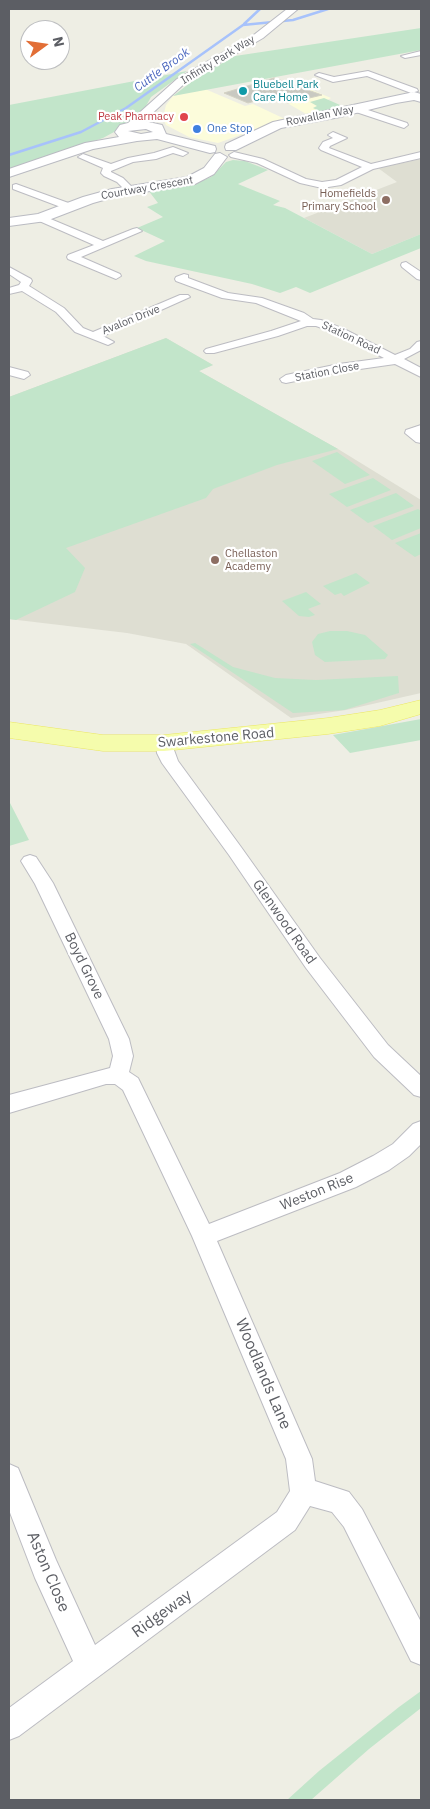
<!DOCTYPE html>
<style>
body{margin:0}
#map{position:relative;width:430px;height:1809px;overflow:hidden;background:#eeeee4;font-family:"IBM Plex Sans",sans-serif}
canvas{display:block}
.frame{position:absolute;inset:0;border:10px solid #5c5e64;pointer-events:none}
.north{position:absolute;left:20px;top:20px;width:50px;height:50px;box-sizing:border-box;background:#fff;border:1px solid #bebfc1;border-radius:50%;rotate:76deg;font-size:14px;font-weight:700;line-height:20px;text-align:center;color:#5c5e64}
.north::after{content:'';display:block;margin:auto;width:18px;height:22px;background:#e26e36;clip-path:polygon(50% 0,100% 100%,50% 72%,0 100%)}
</style>
<div id="map">
<canvas width="430" height="1809"></canvas>
<div class="frame"></div>
<div class="north">N</div>
</div>
<script>
const context = document.querySelector('canvas').getContext('2d');
context.lineJoin = 'round';
function fill(path, color) { context.fillStyle = color; context.fill(path, 'evenodd'); }
const poly = rows => new Path2D(rows.map(r => 'M' + r).join(''));
function stroke(path, color, width, dash) { context.strokeStyle = color; context.lineWidth = width; context.lineCap = dash ? 'butt' : 'round'; context.setLineDash(dash || []); context.stroke(path); }
function write(font, color, halo, rows, align = 'center') {
  context.font = font + ' "IBM Plex Sans",sans-serif'; context.lineWidth = 4.5; context.setLineDash([]); context.textBaseline = 'middle'; context.strokeStyle = halo; context.fillStyle = color; for (const [text, x, y, turn = 0] of rows) {
    context.save(); context.translate(x, y); context.rotate((+turn || 0) * Math.PI / 180); context.textAlign = isNaN(turn) ? turn : align; if (halo) context.strokeText(text, 0, 0); context.fillText(text, 0, 0); context.restore();
  }
}
const commercial = poly([
 [307,88,331,98,327,100,347,108,308,115,287,103,272,98],
 [205,89,245,106,253,104,285,119,218,143,189,137,166,125,163,119,164,113,166,105,173,96]
]);
const education = poly([
 [421,159,421,234,372,254,304,218,397,182,378,168],
 [166,338,213,365,199,371,338,449,421,500,421,693,346,710,291,718,186,644,127,633,9,619,9,397]
]);
const green = poly([
 [421,28,421,50,173,96,199,76,235,56],
 [187,71,151,97,146,106,131,121,118,127,114,132,103,138,9,170,9,105],
 [324,98,347,108,321,112,313,108,317,106,310,102],
 [233,160,245,161,268,170,238,184,280,201,273,205,285,208,372,254,421,234,421,248,310,293,296,287,280,293,252,284,146,261,134,256,165,241,137,228,163,217,147,207,158,203,148,190,194,184,211,177,226,162],
 [166,338,213,365,199,371,338,449,277,465,213,489,206,498,66,548,85,568,75,592,16,620,9,619,9,397],
 [337,452,370,475,345,484,312,461],
 [373,478,391,490,347,507,329,494],
 [396,493,414,506,368,523,350,510],
 [418,509,421,511,421,528,392,540,373,526],
 [421,533,421,554,415,557,395,543],
 [356,573,370,583,344,596,341,593,335,595,323,586],
 [306,592,321,604,308,609,315,615,309,617,299,616,282,601],
 [330,631,347,631,365,635,388,655,385,659,325,662,315,655,312,642,318,634],
 [195,643,233,667,275,678,316,680,398,676,399,693,344,710,293,713,190,644],
 [421,719,421,740,350,753,333,735],
 [9,801,29,840,9,846],
 [421,1691,421,1708,369,1749,311,1800,287,1800,319,1771,399,1707]
]);
const stream = poly([
 [244,24,260,9],
 [9,155,81,132,126,108,243,25,293,20,328,9]
]);
const building = poly([
 [274,78,322,95,288,103,274,96,248,103,224,93,274,78]
]);
const street = poly([
 [421,51,421,55,405,58,401,56,421,51],
 [368,71,417,89,418,91,411,93,367,76,333,82,315,75,319,73,334,77,368,71],
 [356,106,407,123,408,125,404,128,353,111,352,109,356,106],
 [333,132,347,138,330,146,329,148,371,164,421,152,421,158,373,169,341,185,322,188,300,183,257,163,231,157,229,155,234,152,263,159,306,179,322,182,336,180,362,167,321,150,319,148,323,142,333,138,328,135,333,132],
 [173,147,188,153,183,156,173,153,156,159,133,162,111,171,111,172,123,178,133,188,133,192,130,193,127,192,117,182,104,176,101,173,103,168,78,157,83,154,111,164,128,158,154,153,173,147],
 [16,184,74,205,75,207,70,210,66,209,13,189,13,185,16,184],
 [41,215,103,241,133,229,137,228,142,231,81,257,120,274,121,276,116,279,68,259,67,257,68,255,94,245,37,220,37,216,41,215],
 [406,262,421,272,421,280,417,279,402,267,401,265,402,263,406,262],
 [9,267,31,279,32,281,29,286,64,308,83,328,93,332,180,295,188,295,190,297,103,336,114,342,108,345,75,332,56,312,22,291,9,294,9,288,19,285,21,282,9,274,9,267],
 [184,274,188,275,188,278,228,293,262,298,304,313,313,319,321,320,344,329,395,355,410,349,417,342,421,341,421,350,404,359,421,368,421,377,395,364,339,372,286,383,282,382,280,379,286,375,339,364,384,358,336,333,316,326,307,326,278,336,214,353,206,353,204,351,206,349,271,331,301,321,256,303,222,298,176,281,175,279,176,277,184,274],
 [9,367,28,372,30,375,24,379,9,375,9,367],
 [421,425,421,443,416,442,405,433,406,430,421,425],
 [164,738,170,739,178,761,241,847,320,958,388,1045,421,1076,421,1097,414,1095,374,1057,306,968,229,855,162,763,157,753,156,743,158,739,164,738],
 [30,855,36,857,53,883,129,1039,133,1056,129,1072,138,1078,209,1224,340,1173,373,1156,393,1144,413,1124,421,1121,421,1144,409,1156,389,1170,356,1187,217,1241,312,1459,315,1481,349,1492,362,1509,421,1622,421,1665,411,1661,344,1527,332,1512,310,1506,295,1530,19,1736,9,1740,9,1708,73,1661,35,1578,9,1510,9,1464,18,1468,56,1560,95,1645,277,1512,290,1491,286,1459,192,1236,123,1090,115,1084,106,1084,9,1113,9,1095,110,1068,113,1056,109,1039,35,884,21,861,24,857,30,855]
]);
const secondary = poly([
 [287,9,298,9,263,38,185,83,144,121,162,125,166,134,215,146,216,149,215,152,210,153,157,139,137,141,93,149,9,177,9,169,85,143,119,137,115,132,120,125,128,123,177,79,255,34,287,9],
 [146,129,153,132,141,134,128,131,146,129],
 [414,92,421,94,421,102,414,100,396,103,340,117,281,128,236,150,226,150,225,147,226,144,273,122,414,92],
 [220,153,227,157,214,174,195,184,118,196,93,203,46,221,9,226,9,218,38,214,83,197,112,189,187,177,204,168,215,154,220,153]
]);
const primary = poly([
 [421,700,421,714,380,726,328,734,164,751,103,751,9,738,9,722,103,735,164,735,328,718,380,710,421,700]
]);
const markers = [
 [243,91,5,"#0f9aa8"],
 [184,117,5,"#e0444e"],
 [197,129,5,"#3f7fe0"],
 [386,200,5,"#8d6e63"],
 [215,560,5,"#8d6e63"]
];
const farStreetnames = [
 ["Infinity Park Way",218,60,-31],
 ["Rowallan Way",320,116,-11],
 ["Courtway Crescent",147,188,-10],
 ["Avalon Drive",131,320,-22],
 ["Station Road",351,338,25],
 ["Station Close",327,372,-11]
];
const farCulturenames = [
 ["Bluebell Park",253,85],
 ["Care Home",253,98]
];
const farHealthnames = [
 ["Peak Pharmacy",174,117]
];
const farShopnames = [
 ["One Stop",207,129]
];
const farEducationnames = [
 ["Homefields",376,194],
 ["Primary School",376,207],
 ["Chellaston",225,554,"left"],
 ["Academy",225,567,"left"]
];
const farWaternames = [
 ["Cuttle Brook",162,70,-36]
];
const streetNames = [
 ["Swarkestone Road",216,738,-5],
 ["Glenwood Road",284,922,55],
 ["Boyd Grove",84,966,64],
 ["Weston Rise",317,1192,-22]
];
const nearStreetnames = [
 ["Woodlands Lane",263,1374,67],
 ["Aston Close",48,1572,67],
 ["Ridgeway",162,1614,-36]
];
fill(commercial, '#fcfcdb');
fill(education, '#deded2');
fill(green, '#c2e5ca');
stroke(stream, '#a7c2fb', 2.5);
fill(building, '#c9c9c1');
stroke(building, '#d3d1c3', 1);
stroke(street, '#bcbcc2', 2);
stroke(secondary, '#babbc2', 2);
stroke(primary, '#ebe760', 1);
fill(street, '#fff');
fill(secondary, '#fff');
fill(primary, '#f5fcac');
for (const [x, y, r, color] of markers) { const dot = new Path2D(); dot.arc(x, y, r, 0, 2 * Math.PI); context.fillStyle = color; context.fill(dot); stroke(dot, '#fff', 2); }
write('11px', '#5c5e64', '#fff', farStreetnames);
write('11px', '#0d838f', '#fff', farCulturenames, 'left');
write('11px', '#be3a42', '#fff', farHealthnames, 'right');
write('11px', '#366cbe', '#fff', farShopnames, 'left');
write('11px', '#785e54', '#fff', farEducationnames, 'right');
write('italic 12px', '#4a66be', '#fff', farWaternames);
write('14px', '#5c5e64', '#fff', streetNames);
write('16px', '#5c5e64', '#fff', nearStreetnames);
</script>
